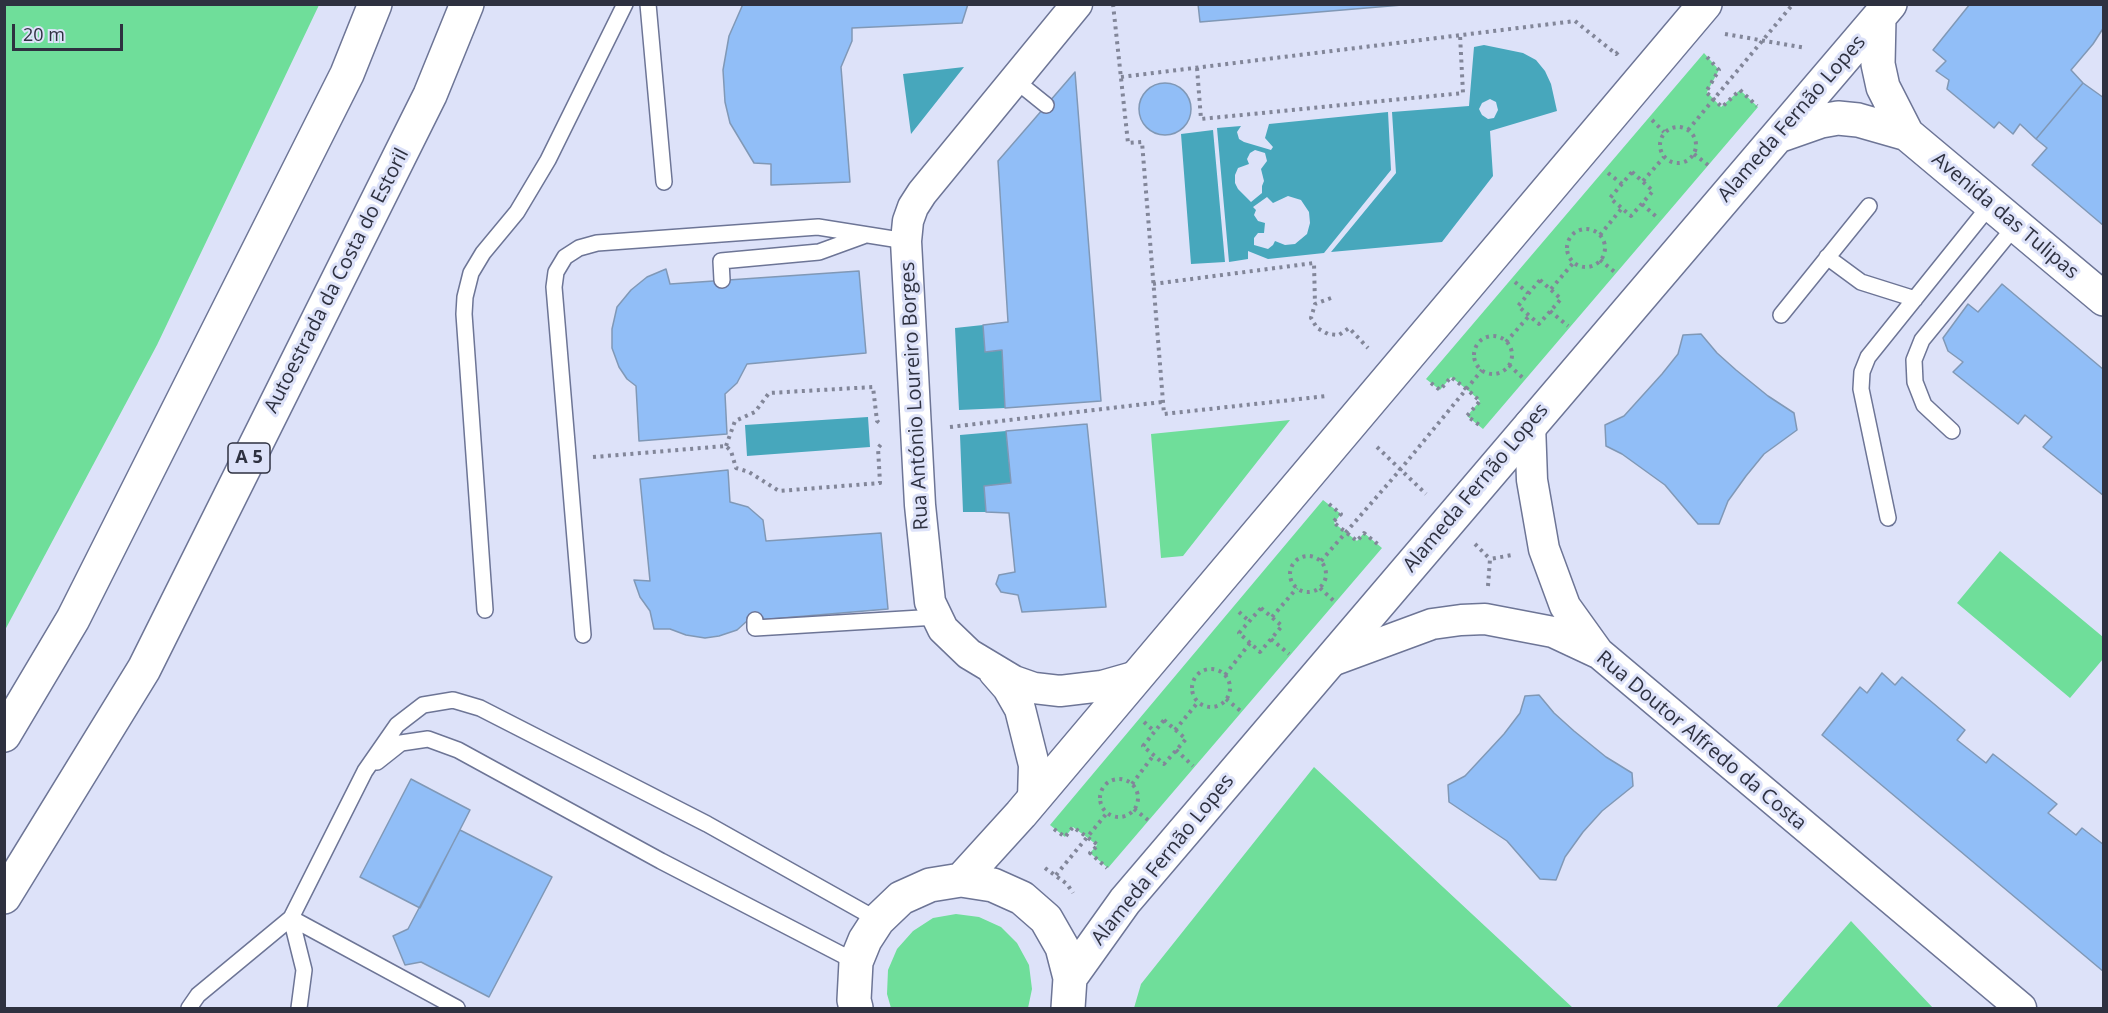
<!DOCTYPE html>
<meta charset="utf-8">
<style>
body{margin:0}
#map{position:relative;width:2108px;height:1013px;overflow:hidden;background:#dde2f9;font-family:"Open Sans",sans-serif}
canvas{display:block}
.frame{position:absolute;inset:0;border:6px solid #2e3140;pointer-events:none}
.scale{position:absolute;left:12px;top:24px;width:111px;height:27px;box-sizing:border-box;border:3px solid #2e3140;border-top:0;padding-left:8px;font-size:18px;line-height:21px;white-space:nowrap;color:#2e3140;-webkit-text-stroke:4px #dde2f9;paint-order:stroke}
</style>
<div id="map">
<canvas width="2108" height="1013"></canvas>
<div class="frame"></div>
<div class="scale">20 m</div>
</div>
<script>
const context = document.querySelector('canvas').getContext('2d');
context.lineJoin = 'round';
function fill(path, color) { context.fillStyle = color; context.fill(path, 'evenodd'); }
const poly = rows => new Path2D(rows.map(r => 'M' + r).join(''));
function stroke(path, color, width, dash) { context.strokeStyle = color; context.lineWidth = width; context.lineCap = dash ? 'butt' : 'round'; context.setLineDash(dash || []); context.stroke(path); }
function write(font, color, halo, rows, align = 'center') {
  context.font = font + ' "Open Sans",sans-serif'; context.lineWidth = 6; context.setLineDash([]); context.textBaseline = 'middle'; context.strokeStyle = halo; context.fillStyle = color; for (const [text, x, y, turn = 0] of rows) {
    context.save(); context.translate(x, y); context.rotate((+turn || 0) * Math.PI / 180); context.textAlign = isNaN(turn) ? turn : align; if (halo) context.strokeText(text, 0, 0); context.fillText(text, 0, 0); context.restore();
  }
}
const green = poly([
 [5,4,319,5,157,345,5,630],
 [1704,53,1719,70,1707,92,1721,107,1740,90,1758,107,1483,429,1467,416,1480,401,1470,392,1451,377,1440,390,1426,379],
 [1290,420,1183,556,1161,558,1151,434],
 [1323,500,1341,514,1334,523,1357,541,1364,533,1382,548,1108,868,1090,853,1097,845,1073,827,1065,837,1050,825],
 [2000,551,2103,637,2103,659,2070,698,1957,603],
 [1314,767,1573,1008,1134,1008,1141,984],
 [956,914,979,917,1001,927,1017,943,1029,965,1032,989,1028,1008,891,1008,887,994,888,970,897,949,913,931,933,918],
 [1851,921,1933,1008,1776,1008]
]);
const water = poly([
 [1484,45,1523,53,1536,60,1545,71,1551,84,1557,111,1490,131,1493,176,1442,242,1331,252,1396,173,1392,112,1469,106,1474,47],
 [1490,99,1496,102,1498,110,1494,118,1488,119,1482,115,1479,109,1482,103],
 [964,67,911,134,903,74],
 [1388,112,1391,170,1324,253,1268,259,1248,251,1248,259,1229,262,1217,128,1241,126,1237,132,1239,139,1244,142,1271,150,1273,147,1265,138,1269,124],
 [1255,150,1265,153,1267,161,1261,169,1264,181,1262,186,1262,193,1251,202,1238,189,1235,183,1235,175,1238,168,1249,164,1247,159,1250,153],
 [1288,196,1301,200,1309,212,1310,223,1307,234,1295,244,1285,245,1275,241,1273,245,1268,249,1254,245,1254,238,1258,233,1264,233,1265,223,1258,221,1254,215,1256,210,1253,207,1267,197,1273,203],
 [1213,130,1225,262,1191,264,1181,134],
 [983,325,985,352,1002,350,1005,408,959,410,955,328],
 [868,417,870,447,747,456,745,425],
 [1006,431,1011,483,986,512,963,512,960,435]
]);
const building = poly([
 [743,4,968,4,962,23,852,28,852,41,841,67,850,182,771,185,771,164,754,163,730,123,725,102,723,70,729,36,743,4],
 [1198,4,1414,4,1200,22,1198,4],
 [1970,4,2104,4,2104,27,2093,44,2071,70,2083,83,2036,139,2020,124,2013,134,1999,122,1994,128,1947,89,1949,80,1936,71,1946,61,1933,50,1970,4],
 [1075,72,1101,401,1005,408,1002,350,985,352,983,325,1008,322,998,161,1075,72],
 '1139 109a26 26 0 1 1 52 0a26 26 0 1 1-52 0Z',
 [2083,83,2104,98,2104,226,2032,165,2047,148,2036,139,2083,83],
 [666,269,670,284,859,271,866,353,747,364,737,383,725,394,727,434,639,441,636,386,627,379,619,367,612,348,612,329,617,307,631,290,647,277,666,269],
 [2002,284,2104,370,2104,496,2043,447,2052,437,2025,415,2018,424,1953,372,1963,362,1948,351,1943,338,1968,304,1978,312,2002,284],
 [1701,334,1717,353,1736,370,1768,396,1794,413,1797,430,1764,454,1746,476,1728,501,1719,524,1698,524,1665,485,1622,454,1606,446,1605,425,1624,416,1662,374,1678,354,1683,335,1701,334],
 [1087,424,1106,607,1022,612,1018,595,1001,592,996,584,999,575,1015,572,1009,513,986,512,984,486,1011,483,1006,431,1087,424],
 [728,470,730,502,748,507,763,520,766,541,881,533,888,609,747,621,737,630,719,636,705,638,686,635,670,629,654,629,650,611,640,597,634,580,650,581,640,479,728,470],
 [1882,673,1895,685,1902,677,1965,730,1957,740,1986,763,1993,754,2057,804,2048,813,2076,835,2082,828,2104,845,2104,972,1822,735,1860,687,1867,693,1882,673],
 [1539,695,1554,713,1574,731,1606,757,1632,773,1633,786,1602,811,1583,832,1565,857,1556,880,1540,879,1507,841,1449,802,1448,785,1465,776,1504,734,1520,713,1525,696,1539,695],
 [411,779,470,810,420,908,360,877,411,779],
 [460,830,552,877,489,997,421,962,405,965,393,936,408,929,460,830]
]);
const path = poly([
 [1113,4,1128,143,1142,142,1164,414,1309,398,1326,396,1327,397],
 [1725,34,1806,48],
 [1707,57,1719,70,1706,92,1722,107,1740,90,1757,106],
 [1197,68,1201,119,1463,93,1460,35],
 [1121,77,1575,21,1616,54,1618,52],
 [1652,120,1664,132],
 '1660 145a18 18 0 1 1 36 0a18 18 0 1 1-36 0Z',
 [1688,130,1793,4],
 [1694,154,1708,165],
 [1632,172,1653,191,1631,216,1610,198,1632,172],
 [1608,173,1622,184],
 [1643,181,1664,157],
 [1642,204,1659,219],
 '1567 248a19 19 0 1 1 38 0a19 19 0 1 1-38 0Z',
 [1600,235,1622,208],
 [1600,260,1616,273],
 [1540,280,1561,299,1539,324,1518,306,1540,280],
 [1515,282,1528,293],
 [1153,284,1314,263,1315,304],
 [1551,289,1574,262],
 [1331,298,1315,304,1311,318,1317,328,1328,334,1339,335,1349,328,1368,348],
 [1550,311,1568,326],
 '1474 355a19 19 0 1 1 38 0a19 19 0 1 1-38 0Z',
 [1506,342,1529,316],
 [1509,365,1524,379],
 [1431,383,1440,390,1451,377,1470,392,1480,401,1467,416,1482,427],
 [950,427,1162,402],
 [726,446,735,421,755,412,769,393,873,387,877,421,881,424],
 [1377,447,1426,494],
 [593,457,726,446,731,451,736,468,749,472,779,491,880,483,878,448,882,443],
 [1329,504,1341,514,1333,522,1357,541,1364,533,1380,546],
 [1475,544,1490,559],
 '1290 574a18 18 0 1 1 36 0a18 18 0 1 1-36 0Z',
 [1321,561,1400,470,1482,370],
 [1488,586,1490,559,1512,555],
 [1320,588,1335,602],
 [1261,608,1282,626,1260,652,1239,633,1261,608],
 [1239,612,1249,621],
 [1272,617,1297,588],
 [1271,639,1289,654],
 '1192 688a19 19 0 1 1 38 0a19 19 0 1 1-38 0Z',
 [1225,675,1250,643],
 [1226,699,1242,712],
 [1164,720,1186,739,1164,764,1143,746,1164,720],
 [1144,722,1155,732],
 [1175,730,1199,701],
 [1176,750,1193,766],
 '1100 798a19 19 0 1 1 38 0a19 19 0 1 1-38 0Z',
 [1132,784,1153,756],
 [1134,809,1148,820],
 [1054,829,1065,837,1073,827,1098,845,1090,853,1107,868],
 [1045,868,1067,884,1073,893],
 [1056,875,1107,813]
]);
const service = poly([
 [648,4,664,182],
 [1015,80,1046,105],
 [1827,257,1861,282,1915,299],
 [722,280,721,261,819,252,863,236],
 [1781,315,1869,206],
 [1952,431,1924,405,1915,382,1914,360,1922,340,2016,225],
 [1888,518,1861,389,1862,372,1868,357,1991,204],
 [485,610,464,314,465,297,471,273,483,253,517,212,548,160,625,4],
 [755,620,755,628,937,617],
 [583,635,554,287,556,272,565,257,579,248,597,243,818,227,906,241],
 [377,762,401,743,428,739,458,750,661,861,856,962],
 [291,918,457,1008],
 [291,918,304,970,299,1008],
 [189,1008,198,995,291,918,365,771,397,725,423,705,453,700,480,708,707,824,878,920]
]);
const minor = poly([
 [1077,4,922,193,913,207,908,221,906,241,920,505,930,602,943,629,969,654,1014,681,1034,688,1060,691,1102,686,1137,676],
 [1530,424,1532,480,1544,549,1565,606,1598,652],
 [1329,662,1432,624,1461,620,1485,619,1553,632,1600,654,2021,1008],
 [994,672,1008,688,1020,709,1034,765,1033,799]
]);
const tertiary = poly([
 [1879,18,1878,64,1883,87,1907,134,2104,299],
 [1781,135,1821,121,1838,118,1858,120,1907,134],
 [961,880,1021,814,1705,4],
 [1070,978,1125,901,1890,4],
 [856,1008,854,1000,856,962,865,940,878,920,901,898,930,885,961,880,993,885,1022,898,1046,919,1062,947,1070,978,1068,1008]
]);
const motorway = poly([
 [4,735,73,619,347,74,375,4],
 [4,897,144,669,430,95,467,4]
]);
const shields = [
 [249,458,42]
];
const shieldNames = [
 ["A 5",249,458]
];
const streetNames = [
 ["Alameda Fernão Lopes",1792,119,-49],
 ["Avenida das Tulipas",2005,216,40],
 ["Autoestrada da Costa do Estoril",337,281,-63],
 ["Rua António Loureiro Borges",915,396,-93],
 ["Alameda Fernão Lopes",1476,488,-50],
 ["Rua Doutor Alfredo da Costa",1701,741,40],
 ["Alameda Fernão Lopes",1163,860,-51]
];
fill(green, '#6fde9a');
fill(water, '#47a7bc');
fill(building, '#91bef7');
stroke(building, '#8098b6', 1.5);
stroke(service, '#6d7596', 18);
stroke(minor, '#6d7596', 33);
stroke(tertiary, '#6d7596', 36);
stroke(motorway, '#6d7596', 36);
stroke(path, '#828699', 4, [3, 4.5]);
stroke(service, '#fff', 15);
stroke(minor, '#fff', 30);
stroke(tertiary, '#fff', 33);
stroke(motorway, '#fff', 33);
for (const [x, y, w] of shields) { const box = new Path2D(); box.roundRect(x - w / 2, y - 15, w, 30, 4.5); context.fillStyle = '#dde2f9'; context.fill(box); stroke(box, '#2e3140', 1.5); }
write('bold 18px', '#2e3140', null, shieldNames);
write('20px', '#2e3140', '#dde2f9', streetNames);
</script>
